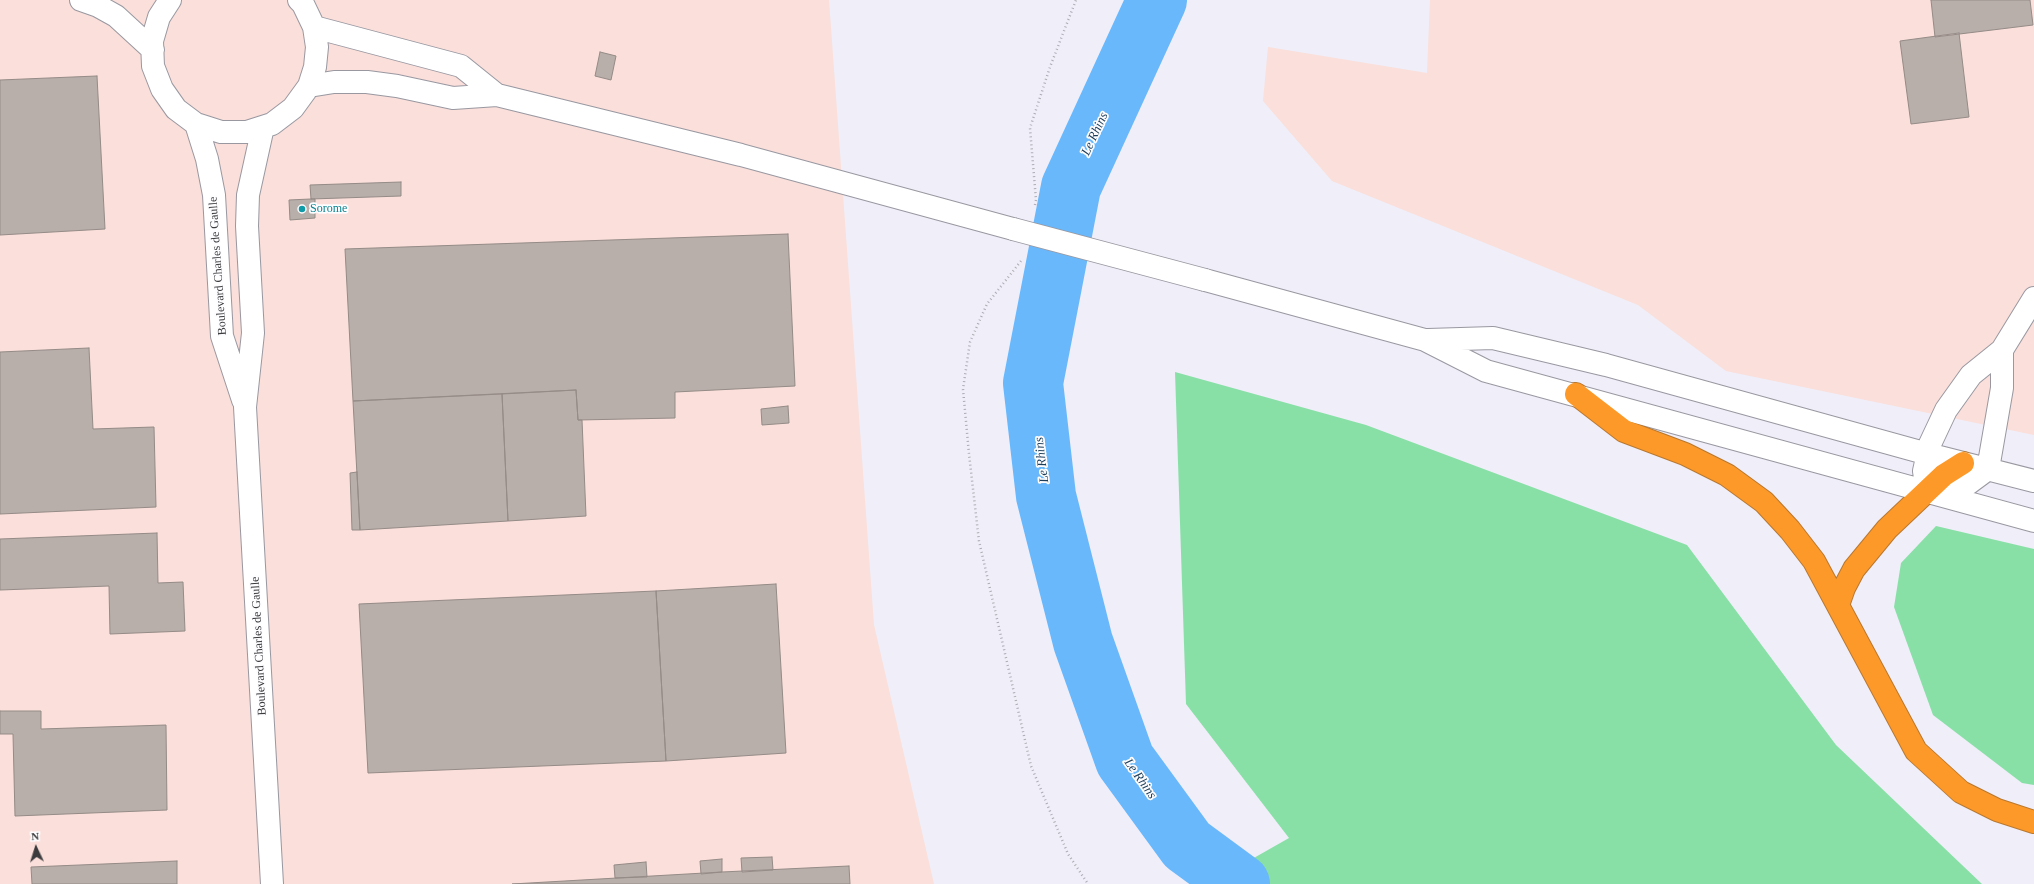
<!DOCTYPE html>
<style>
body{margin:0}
#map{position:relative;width:2034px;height:884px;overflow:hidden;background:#f0eef8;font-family:"Times New Roman",serif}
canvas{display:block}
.north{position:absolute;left:16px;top:828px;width:40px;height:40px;-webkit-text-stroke:3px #fdfdff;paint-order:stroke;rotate:356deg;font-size:11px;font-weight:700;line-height:16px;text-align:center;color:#3b3b3e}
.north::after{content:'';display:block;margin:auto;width:14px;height:18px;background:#3b3b3e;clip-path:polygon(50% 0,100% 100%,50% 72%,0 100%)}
</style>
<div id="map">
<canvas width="2034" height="884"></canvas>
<div class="north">N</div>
</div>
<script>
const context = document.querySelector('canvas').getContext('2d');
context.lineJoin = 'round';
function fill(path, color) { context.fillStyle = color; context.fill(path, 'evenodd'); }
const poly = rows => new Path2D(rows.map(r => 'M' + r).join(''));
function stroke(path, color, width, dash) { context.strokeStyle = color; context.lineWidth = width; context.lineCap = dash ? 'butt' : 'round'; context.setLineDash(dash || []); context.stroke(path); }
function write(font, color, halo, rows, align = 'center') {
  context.font = font + ' "Times New Roman",serif'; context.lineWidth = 3.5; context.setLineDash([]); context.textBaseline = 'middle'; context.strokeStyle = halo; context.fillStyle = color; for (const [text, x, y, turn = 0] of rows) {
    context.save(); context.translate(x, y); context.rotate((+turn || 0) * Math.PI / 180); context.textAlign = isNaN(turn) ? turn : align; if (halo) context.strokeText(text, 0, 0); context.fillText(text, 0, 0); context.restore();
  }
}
const industrial = poly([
 [0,0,829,0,874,625,934,884,0,884],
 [1430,0,2034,0,2034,435,1726,371,1638,305,1332,181,1263,101,1268,47,1427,73]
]);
const green = poly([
 [1175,372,1366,425,1687,545,1836,745,1982,884,1208,884,1289,838,1186,704],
 [1936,526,2034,549,2034,785,2022,783,1933,715,1894,607,1901,563]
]);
const river = poly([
 [1157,0,1071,187,1033,383,1046,496,1083,642,1125,760,1187,845,1240,884]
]);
const building = poly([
 [1931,0,2030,0,2033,25,1935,37,1931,0],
 [1959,33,1969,117,1911,124,1900,41,1959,33],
 [600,52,616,56,611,80,595,76,600,52],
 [97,76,105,229,0,235,0,80,97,76],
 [401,182,401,196,311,199,310,185,401,182],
 [311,199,315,199,315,218,290,220,289,200,311,199],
 [788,234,795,386,675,392,675,418,578,420,576,390,353,401,345,249,788,234],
 [89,348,93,429,154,427,156,507,0,514,0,352,89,348],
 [576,390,578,420,582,420,586,516,508,521,502,394,576,390],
 [502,394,508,521,360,530,353,401,502,394],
 [788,406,789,423,762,425,761,409,788,406],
 [357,472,360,530,352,530,350,473,357,472],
 [157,533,158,583,183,582,185,631,110,634,109,586,0,590,0,539,157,533],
 [776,584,786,753,666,761,656,591,776,584],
 [656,591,666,761,368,773,359,604,656,591],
 [0,711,41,711,41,729,166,725,167,810,15,816,13,734,0,734,0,711],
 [772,857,773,870,742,872,741,858,772,857],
 [722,859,722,872,701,874,700,861,722,859],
 [177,861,177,884,32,884,31,867,177,861],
 [646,862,647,877,615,878,614,865,646,862],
 [849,866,850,884,512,884,722,872,849,866]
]);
const path = poly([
 [1035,205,1036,200,1030,128,1050,67,1076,0],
 [1021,261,987,304,970,342,963,389,969,454,979,541,1031,766,1068,854,1088,884]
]);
const minor = poly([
 [81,0,98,6,116,16,153,50],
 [170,0,159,17,152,41,153,66,162,89,176,109,196,124,221,132,247,132,272,124,293,108,309,86,315,67,317,47,314,27,303,4,299,0],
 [314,27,461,66,497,95],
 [309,86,334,82,367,82,397,86,453,98,497,95,741,155,1013,229],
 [196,124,207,159,214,195,222,336,243,400],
 [263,127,248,195,247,226,253,333,245,407,272,884],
 [1205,280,1425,340,1486,371,2034,521],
 [1428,340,1493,338,1606,365,1928,454,2034,481],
 [1988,469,2002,388,2002,350],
 [1927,491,1924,471,1930,444,1946,410,1971,375,2002,350,2034,298],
 [1943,496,1965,486,1988,469]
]);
const highway = poly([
 [1576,394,1624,431,1685,454,1727,475,1764,502,1790,530,1814,561,1916,751,1961,792,1997,810,2034,822],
 [1838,605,1844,588,1854,569,1887,529,1944,475,1963,463]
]);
const minorBridge = poly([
 [1013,229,1205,280]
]);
const markers = [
 [302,209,4,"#0f9aa8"]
];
const cultureNames = [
 ["Sorome",310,209]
];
const streetNames = [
 ["Boulevard Charles de Gaulle",218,266,-94],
 ["Boulevard Charles de Gaulle",259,646,-93]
];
const waterNames = [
 ["Le Rhins",1095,134,-65],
 ["Le Rhins",1042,460,-97],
 ["Le Rhins",1140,779,55]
];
fill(industrial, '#fadfda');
fill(green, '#88e0a7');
stroke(river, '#69b8fb', 60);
fill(building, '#b8aeaa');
stroke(building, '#958b87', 1);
stroke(minor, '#9998a1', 24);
stroke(highway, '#b97830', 24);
stroke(path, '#adacb3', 2.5, [1, 3]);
stroke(minor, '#fff', 22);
stroke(highway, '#fd9928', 22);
stroke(minorBridge, '#9998a1', 24, []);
stroke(minorBridge, '#fff', 22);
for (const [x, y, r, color] of markers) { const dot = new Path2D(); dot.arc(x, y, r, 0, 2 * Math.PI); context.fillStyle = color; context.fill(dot); stroke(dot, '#fdfdff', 1.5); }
write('12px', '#0d838f', '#fdfdff', cultureNames, 'left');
write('12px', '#3b3b3e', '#fdfdff', streetNames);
write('italic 13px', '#1c3d58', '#fdfdff', waterNames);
</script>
